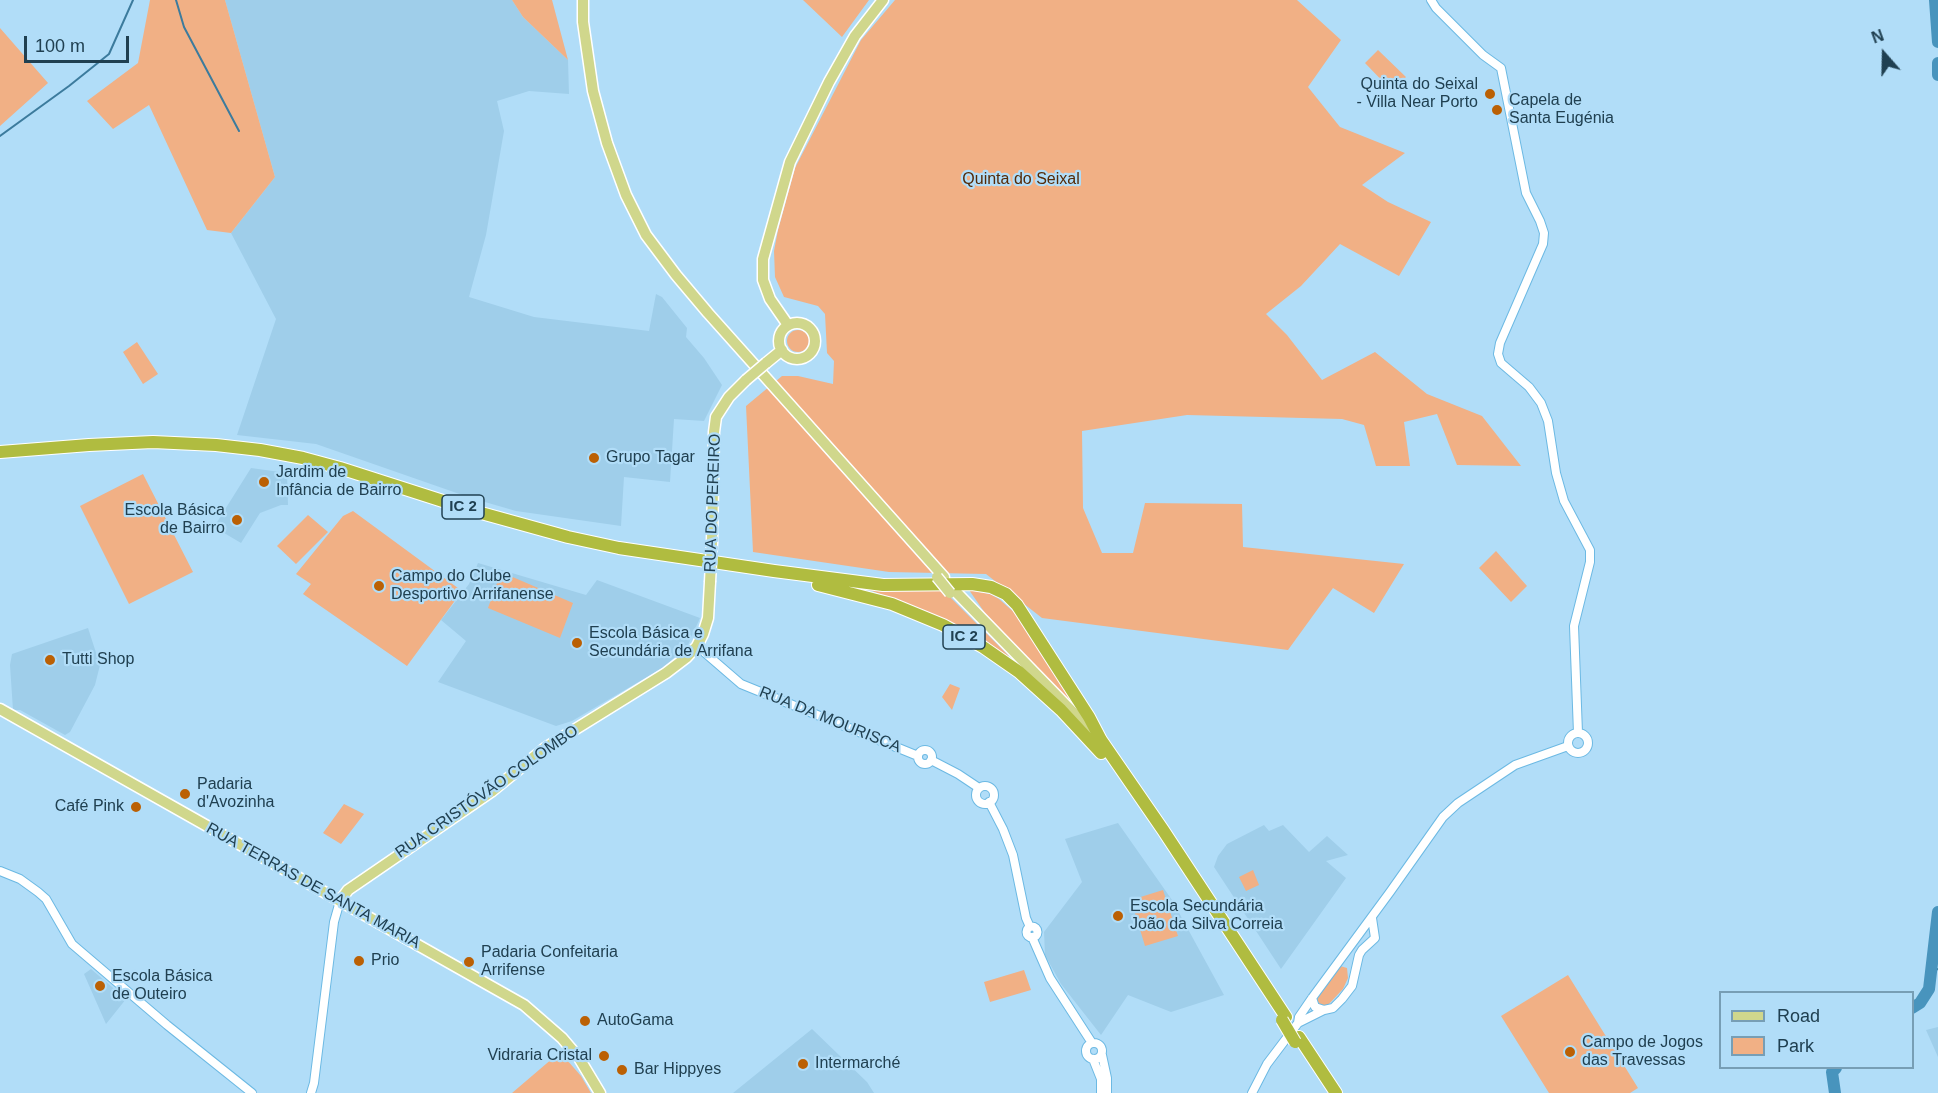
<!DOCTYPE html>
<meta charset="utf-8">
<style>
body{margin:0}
#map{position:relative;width:1938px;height:1093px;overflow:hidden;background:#b1ddf8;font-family:Helvetica,sans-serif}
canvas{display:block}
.legend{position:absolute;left:1719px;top:991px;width:195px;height:78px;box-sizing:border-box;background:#b1ddf8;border:2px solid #779eb5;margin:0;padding:8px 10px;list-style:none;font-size:18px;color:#204051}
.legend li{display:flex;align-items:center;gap:12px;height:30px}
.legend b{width:30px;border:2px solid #779eb5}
.north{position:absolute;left:1854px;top:24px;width:60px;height:60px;-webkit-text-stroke:4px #b1ddf8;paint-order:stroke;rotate:340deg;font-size:16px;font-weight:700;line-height:24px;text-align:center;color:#204051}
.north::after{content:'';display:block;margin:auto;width:21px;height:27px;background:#204051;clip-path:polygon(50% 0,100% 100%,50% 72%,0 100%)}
.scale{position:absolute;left:24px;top:36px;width:105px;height:27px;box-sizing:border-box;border:3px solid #204051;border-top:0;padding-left:8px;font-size:18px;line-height:21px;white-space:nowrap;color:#204051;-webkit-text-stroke:4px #b1ddf8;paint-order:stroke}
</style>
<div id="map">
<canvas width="1938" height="1093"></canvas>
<ul class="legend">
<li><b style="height:8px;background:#d0d78c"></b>Road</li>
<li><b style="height:16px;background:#f1b085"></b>Park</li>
</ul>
<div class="north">N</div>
<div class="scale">100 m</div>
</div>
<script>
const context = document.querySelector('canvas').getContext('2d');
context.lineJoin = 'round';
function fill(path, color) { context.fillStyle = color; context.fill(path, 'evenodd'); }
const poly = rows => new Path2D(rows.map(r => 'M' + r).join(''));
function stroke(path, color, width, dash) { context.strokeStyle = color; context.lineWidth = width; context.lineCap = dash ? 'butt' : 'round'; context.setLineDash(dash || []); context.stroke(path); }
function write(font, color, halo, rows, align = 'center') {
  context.font = font + ' Helvetica,sans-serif'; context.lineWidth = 4.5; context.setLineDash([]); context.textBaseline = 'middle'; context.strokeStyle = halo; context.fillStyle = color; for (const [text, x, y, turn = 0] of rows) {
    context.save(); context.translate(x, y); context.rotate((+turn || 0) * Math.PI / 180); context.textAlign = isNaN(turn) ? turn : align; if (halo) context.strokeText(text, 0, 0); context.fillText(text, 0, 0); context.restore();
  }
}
const built = poly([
 [225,0,512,0,523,17,568,60,569,94,529,91,497,101,504,131,486,235,469,297,534,317,649,331,656,294,662,297,687,328,686,337,704,358,722,385,704,421,674,419,670,482,624,477,621,526,516,511,471,498,316,444,237,435,276,319,231,233,275,177],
 [251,468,287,473,288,505,281,505,260,513,241,543,214,527],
 [478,563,586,595,597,580,700,618,688,645,664,667,572,721,556,726,438,682,466,641,441,620,469,584],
 [88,628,100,665,95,685,70,732,65,735,20,710,13,710,10,665,12,654],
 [1118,823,1172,900,1224,995,1171,1012,1128,995,1101,1035,1061,984,1045,955,1044,932,1082,882,1065,839],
 [1264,825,1269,831,1283,825,1309,852,1327,836,1348,855,1326,861,1346,878,1281,969,1214,867,1218,856,1227,844],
 [91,969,126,999,106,1024,84,974],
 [1938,1027,1938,1057,1926,1030],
 [812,1029,867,1082,874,1093,733,1093]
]);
const green = poly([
 [150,0,225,0,275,177,231,233,207,230,149,105,113,129,87,101,138,63],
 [512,0,552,0,568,60,523,17],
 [803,0,869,0,842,37],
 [895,0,1297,0,1341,40,1308,87,1340,127,1405,153,1362,185,1388,202,1431,222,1399,276,1340,244,1301,286,1266,314,1287,335,1322,380,1375,352,1427,394,1482,416,1521,466,1457,465,1437,414,1404,422,1410,466,1376,466,1364,425,1342,419,1187,415,1082,431,1083,508,1102,553,1133,553,1145,503,1242,504,1243,547,1404,564,1374,613,1333,588,1288,650,1042,618,986,574,889,572,753,552,746,406,782,376,798,376,833,384,834,361,827,353,825,314,818,306,784,297,775,277,774,251,778,230,795,168,861,40],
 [0,28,48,83,0,126],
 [1378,50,1406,77,1392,91,1365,63],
 '787 341a11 11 0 1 1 22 0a11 11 0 1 1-22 0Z',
 [137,342,158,374,143,384,123,352],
 [143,474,193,572,129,604,80,506],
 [353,511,462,591,407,666,303,594,311,584,296,574,343,516],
 [308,515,328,532,296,564,277,546],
 [1496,551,1527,586,1511,602,1479,568],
 [501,572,573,603,560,638,488,608],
 [851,583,940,587,1009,656,1007,658,909,605],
 [969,590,990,594,999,599,1016,614,1078,705,1075,706,1027,657,985,613],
 [950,684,960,688,952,710,942,697],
 [344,804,364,814,341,844,323,833],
 [1253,870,1259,885,1246,891,1239,877],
 [1163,890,1178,936,1145,946,1131,900],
 [1340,966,1347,968,1348,978,1343,989,1328,1005,1320,1005,1317,1000,1318,995],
 [1024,970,1031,990,990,1002,984,982],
 [1568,975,1638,1088,1630,1093,1549,1093,1501,1016],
 [560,1052,581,1076,591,1093,512,1093]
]);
const stream = poly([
 [176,0,184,27,239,131],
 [0,136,69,86,109,54,133,0],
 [1931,972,1938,969]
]);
const river = poly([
 [1935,0,1938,42],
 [1938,63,1938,75],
 [1912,1008,1920,1003,1929,989,1938,912],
 [1835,1093,1832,1072,1836,1068]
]);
const minor = poly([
 [1431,0,1436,8,1483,55,1501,68,1526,193,1540,221,1544,233,1543,244,1500,343,1498,354,1501,363,1529,387,1541,403,1548,421,1556,473,1564,501,1590,550,1590,562,1574,626,1578,733],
 [697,646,741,684,918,756],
 '1568 743a10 10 0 1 1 20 0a10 10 0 1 1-20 0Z',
 '918 757a7 7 0 1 1 14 0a7 7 0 1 1-14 0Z',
 [931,760,958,774,979,788],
 '976 795a9 9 0 1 1 18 0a9 9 0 1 1-18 0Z',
 [989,802,1003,829,1013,855,1026,918,1030,927],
 [0,871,20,879,38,892,46,899,72,944,167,1025,252,1093],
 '1026.5 932a5.5 5.5 0 1 1 11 0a5.5 5.5 0 1 1-11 0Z',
 [1032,937,1050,978,1092,1043],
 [1312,998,1315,1007,1324,1010,1333,1008,1342,999,1352,986,1359,955,1362,950,1375,938,1372,918],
 [1298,1023,1324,1010],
 '1086 1051a8 8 0 1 1 16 0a8 8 0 1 1-16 0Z',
 [1102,1055,1107,1078,1107,1093],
 [1093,1059,1101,1079,1101,1093],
 [311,1093,314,1083,334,922,340,901],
 [1252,1093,1267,1064,1298,1023,1299,1017,1312,998,1390,892,1443,817,1458,803,1515,765,1568,746]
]);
const major = poly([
 [583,0,583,22,593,91,607,143,626,195,646,235,676,275,708,313,944,577],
 '779 341a18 18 0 1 1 36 0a18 18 0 1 1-36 0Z',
 [788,325,770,299,763,280,763,259,790,162,829,82,855,36,883,0],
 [766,363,782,350],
 [712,542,714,432,716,417,729,397,746,380],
 [957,593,1096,736],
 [0,709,524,1005,562,1038,579,1058,600,1093],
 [340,901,348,890,491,792,545,748,666,673,687,657,697,646,703,634,708,618,710,582]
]);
const highway = poly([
 [0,452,89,445,153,442,216,445,260,450,303,458,340,468,474,511,568,537,619,548,774,571,883,585,972,584,991,587,1006,594,1017,605,1089,717,1101,740,1163,830,1286,1017],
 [818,585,892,604,943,625,983,647,1019,672,1061,710,1101,753],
 [1299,1037,1336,1093]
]);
const majorBridge = poly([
 [746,380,766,363],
 [937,577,950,593],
 [710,582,712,542]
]);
const highwayBridge = poly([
 [1282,1020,1295,1042]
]);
const markers = [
 [1490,94,6,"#bb6004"],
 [1497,110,6,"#bb6004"],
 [594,458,6,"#bb6004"],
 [264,482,6,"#bb6004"],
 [237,520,6,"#bb6004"],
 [379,586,6,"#bb6004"],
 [577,643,6,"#bb6004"],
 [50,660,6,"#bb6004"],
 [185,794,6,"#bb6004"],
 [136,807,6,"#bb6004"],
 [1118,916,6,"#bb6004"],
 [359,961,6,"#bb6004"],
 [469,962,6,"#bb6004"],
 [100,986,6,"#bb6004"],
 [585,1021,6,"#bb6004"],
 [1570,1052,6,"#bb6004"],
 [604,1056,6,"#bb6004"],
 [803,1064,6,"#bb6004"],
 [622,1070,6,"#bb6004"]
];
const shields = [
 [463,507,42],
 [964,637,42]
];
const shieldNames = [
 ["IC 2",463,507],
 ["IC 2",964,637]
];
const poiNames = [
 ["Quinta do Seixal",1478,85,"right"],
 ["- Villa Near Porto",1478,103,"right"],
 ["Capela de",1509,101],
 ["Santa Eugénia",1509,119],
 ["Grupo Tagar",606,458],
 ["Jardim de",276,473],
 ["Infância de Bairro",276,491],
 ["Escola Básica",225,511,"right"],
 ["de Bairro",225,529,"right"],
 ["Campo do Clube",391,577],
 ["Desportivo Arrifanense",391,595],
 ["Escola Básica e",589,634],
 ["Secundária de Arrifana",589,652],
 ["Tutti Shop",62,660],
 ["Padaria",197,785],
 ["d'Avozinha",197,803],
 ["Café Pink",124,807,"right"],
 ["Escola Secundária",1130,907],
 ["João da Silva Correia",1130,925],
 ["Padaria Confeitaria",481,953],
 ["Arrifense",481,971],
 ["Prio",371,961],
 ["Escola Básica",112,977],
 ["de Outeiro",112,995],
 ["AutoGama",597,1021],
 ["Campo de Jogos",1582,1043],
 ["das Travessas",1582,1061],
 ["Vidraria Cristal",592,1056,"right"],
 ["Intermarché",815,1064],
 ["Bar Hippyes",634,1070]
];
const parkNames = [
 ["Quinta do Seixal",1021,180]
];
const streetNames = [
 ["RUA DO PEREIRO",713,503,-88],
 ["RUA DA MOURISCA",830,720,22],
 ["RUA CRISTÓVÃO COLOMBO",487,792,-35],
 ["RUA TERRAS DE SANTA MARIA",313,886,29]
];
fill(built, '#9fceea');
fill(green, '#f1b085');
stroke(stream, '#3c7b9d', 2);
stroke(river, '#4894bd', 12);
stroke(minor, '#6cb9e3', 10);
stroke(major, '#fff', 13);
stroke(highway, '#fff', 14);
stroke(minor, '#fff', 8);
stroke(major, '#d0d78c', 10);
stroke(highway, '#b0bc40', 12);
stroke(majorBridge, '#fff', 13, []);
stroke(highwayBridge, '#fff', 14, []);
stroke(majorBridge, '#d0d78c', 10);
stroke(highwayBridge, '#b0bc40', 12);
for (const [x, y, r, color] of markers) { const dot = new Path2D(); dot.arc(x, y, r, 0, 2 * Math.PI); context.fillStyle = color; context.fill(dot); stroke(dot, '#b1ddf8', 2); }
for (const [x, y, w] of shields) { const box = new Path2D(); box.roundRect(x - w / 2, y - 12, w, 24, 4.5); context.fillStyle = '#b1ddf8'; context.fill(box); stroke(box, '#204051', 1.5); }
write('bold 15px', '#204051', null, shieldNames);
write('16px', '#204051', '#b1ddf8', poiNames, 'left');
write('16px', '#542a07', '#b1ddf8', parkNames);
write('16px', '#204051', '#b1ddf8', streetNames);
</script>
